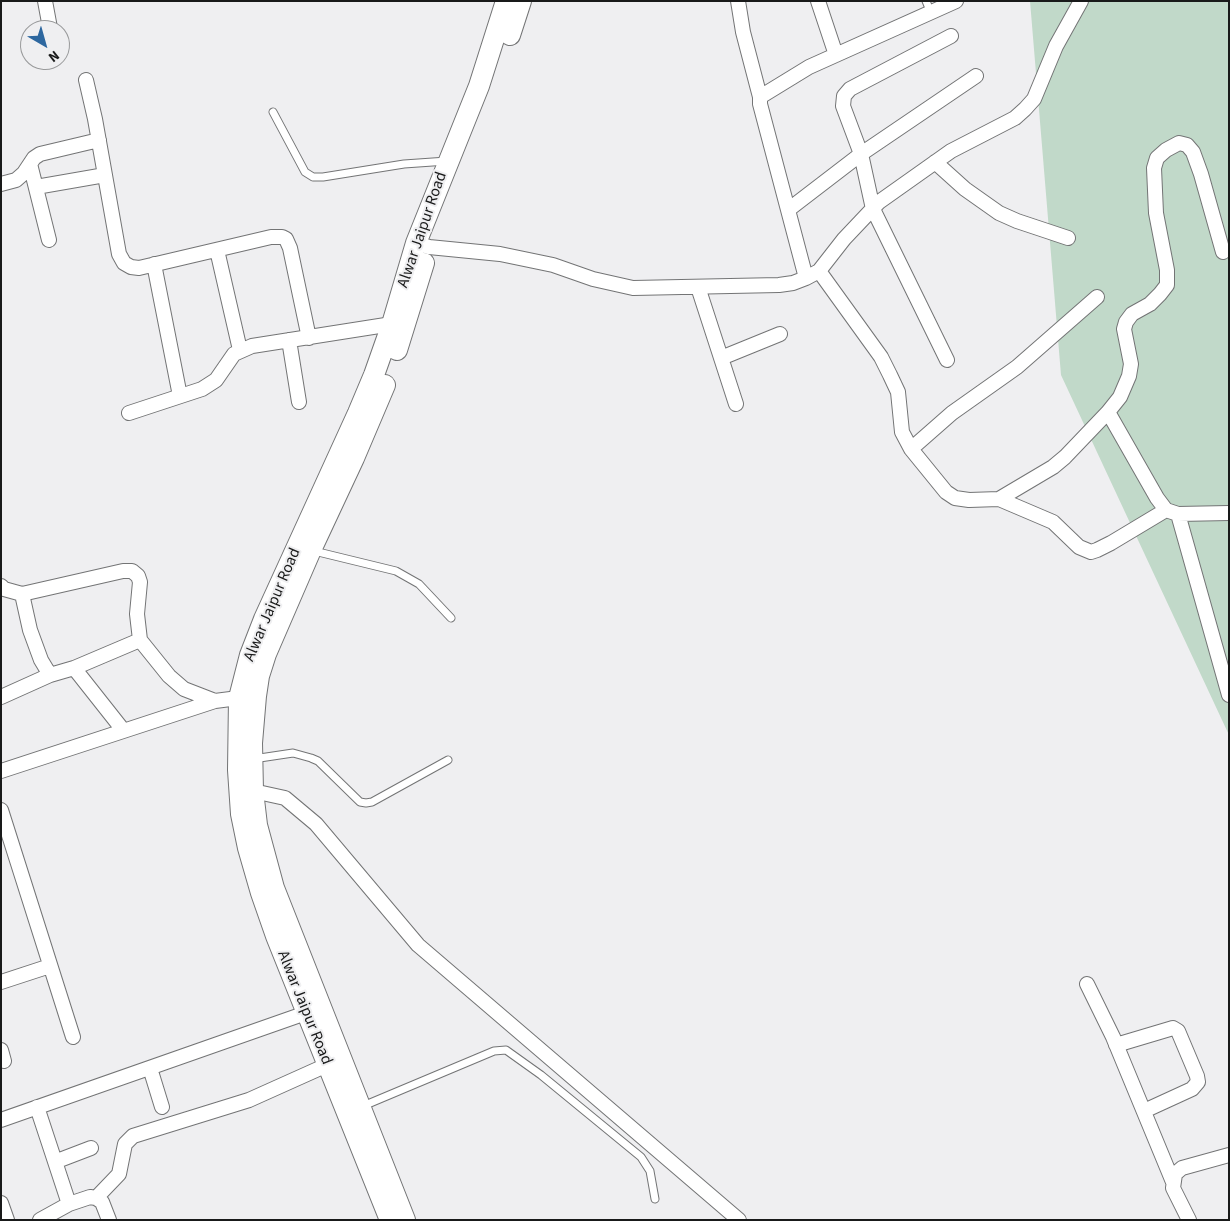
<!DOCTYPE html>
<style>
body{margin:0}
#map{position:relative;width:1230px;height:1221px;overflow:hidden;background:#efeff1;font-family:"Source Sans 3",sans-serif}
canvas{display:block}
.frame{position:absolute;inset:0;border:2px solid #191a1a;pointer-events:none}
.north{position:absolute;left:20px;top:20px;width:50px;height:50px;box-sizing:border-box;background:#efeff1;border:1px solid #999a9b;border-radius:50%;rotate:142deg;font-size:14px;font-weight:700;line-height:20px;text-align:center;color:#191a1a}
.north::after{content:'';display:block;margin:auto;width:18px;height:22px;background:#2d679f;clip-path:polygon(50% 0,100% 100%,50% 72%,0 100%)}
</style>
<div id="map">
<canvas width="1230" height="1221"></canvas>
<div class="frame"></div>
<div class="north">N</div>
</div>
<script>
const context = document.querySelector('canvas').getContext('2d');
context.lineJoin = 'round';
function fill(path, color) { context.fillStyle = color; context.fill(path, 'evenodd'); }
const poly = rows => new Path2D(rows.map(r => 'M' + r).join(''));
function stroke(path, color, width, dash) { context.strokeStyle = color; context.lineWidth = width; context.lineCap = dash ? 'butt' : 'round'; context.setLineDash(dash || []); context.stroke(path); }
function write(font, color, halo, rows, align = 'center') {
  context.font = font + ' "Source Sans 3",sans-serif'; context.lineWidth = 4; context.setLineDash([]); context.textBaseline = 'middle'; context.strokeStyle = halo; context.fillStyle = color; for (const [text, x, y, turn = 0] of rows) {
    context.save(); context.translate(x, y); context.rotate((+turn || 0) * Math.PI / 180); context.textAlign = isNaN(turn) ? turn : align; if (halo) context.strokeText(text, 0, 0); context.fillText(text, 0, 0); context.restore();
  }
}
const green = poly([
 [1030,1,1229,1,1229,735,1061,375]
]);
const lane = poly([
 [926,1,931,13],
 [273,112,305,172,313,177,323,177,404,164,447,161],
 [314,551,396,571,419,584,451,618],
 [253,759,293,753,311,758,318,761,360,802,366,803,372,802,448,760],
 [363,1106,494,1051,506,1050,541,1075,641,1157,650,1171,655,1199]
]);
const street = poly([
 [45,1,50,28],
 [738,1,743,32,760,97],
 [818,1,836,55],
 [86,80,95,119,119,254,124,263,131,267,139,268,271,237,282,237,286,239,290,248,309,338],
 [935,162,965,189,999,213,1017,221,1068,238],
 [30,164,49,240],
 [1,184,16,180,24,173,34,158,40,154,99,140],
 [36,187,105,175],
 [788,210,861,154,976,76],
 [416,243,429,247,500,254,553,265,593,279,633,288,779,285,793,283,806,278,819,271,844,239,879,202,951,151,1015,118,1025,109,1034,99,1056,46,1081,1],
 [217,250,240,350],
 [154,264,180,396],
 [819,271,881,357,890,375,898,392,902,432,911,449,946,492,955,498,969,500,999,499,1053,467,1065,457,1108,412,1120,397,1129,376,1131,364,1124,329,1126,322,1132,314,1150,304,1160,294,1167,285,1167,270,1156,213,1154,168,1157,158,1166,150,1179,143,1187,145,1193,152,1201,174,1223,252],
 [806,278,760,104,760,97,809,67,956,1],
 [698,287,736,404],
 [289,340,299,402],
 [721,358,780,334],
 [947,360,873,209,861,154,843,106,844,96,850,89,951,36],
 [1108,412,1157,498,1166,510,1178,514,1229,513],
 [129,413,202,389,216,380,234,354,252,346,392,324],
 [911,449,952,413,1017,367,1097,297],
 [999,499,1053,522,1079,547,1091,552,1097,550,1111,543,1166,510],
 [1178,514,1229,695],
 [1,586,4,589,22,594,123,571,132,571,138,576,140,582,137,614,140,640,169,676,184,689,215,701],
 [22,594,30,630,41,660,50,675],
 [74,668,123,730],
 [1,697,50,675,74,668,140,640],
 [1,771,215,701,246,697],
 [253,791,285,798,316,824,418,945,739,1220],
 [1,810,73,1037],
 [1,982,50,966],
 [1087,984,1113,1037,1173,1182],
 [1116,1045,1173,1028,1178,1031,1197,1076,1198,1082,1192,1089,1144,1111],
 [1,1050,4,1061],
 [150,1068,162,1107],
 [37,1107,69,1204],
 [1,1120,306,1013],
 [57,1161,91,1148],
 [96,1198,119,1174,125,1144,133,1136,249,1100,327,1065],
 [1,1203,7,1220],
 [40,1220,69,1204,90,1197,96,1198,102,1202,109,1220],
 [1189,1220,1173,1188,1175,1174,1182,1168,1229,1155]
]);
const secondary = poly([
 [510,35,521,1],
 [397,350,424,263],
 [385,385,354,458,311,550,266,654,259,676,256,696,252,743,253,791,257,825,274,888,405,1220],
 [390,1220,276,936,261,893,248,848,241,814,238,770,239,698,250,655,264,619,358,413,374,375,392,324,416,243,479,86,506,1]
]);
const streetNames = [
 ["Alwar Jaipur Road",423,230,-71],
 ["Alwar Jaipur Road",273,605,-67],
 ["Alwar Jaipur Road",304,1008,68]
];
fill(green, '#c1d9c9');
stroke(lane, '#737475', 9);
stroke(street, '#737475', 16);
stroke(secondary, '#737475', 22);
stroke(lane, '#fff', 7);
stroke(street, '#fff', 14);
stroke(secondary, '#fff', 20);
write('16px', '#191a1a', '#efeff1', streetNames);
</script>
